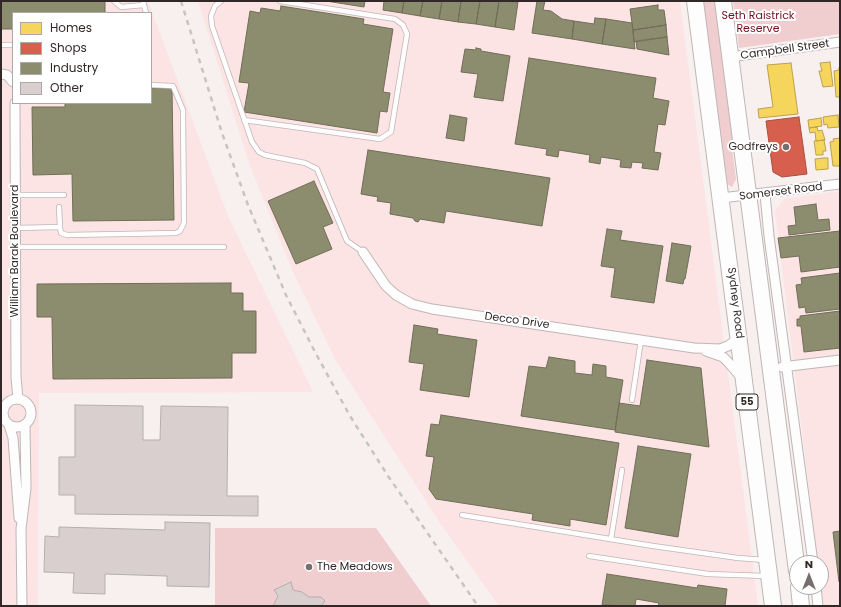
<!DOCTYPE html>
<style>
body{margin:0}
#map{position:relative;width:841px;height:607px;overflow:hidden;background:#f8efef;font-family:Poppins,sans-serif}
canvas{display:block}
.frame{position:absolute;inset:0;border:2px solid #322828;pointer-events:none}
.legend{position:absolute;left:12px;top:12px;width:140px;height:92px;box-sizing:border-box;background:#fff;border:1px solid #ada9a9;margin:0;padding:5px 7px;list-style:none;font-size:12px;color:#322828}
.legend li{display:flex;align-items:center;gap:8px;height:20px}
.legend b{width:20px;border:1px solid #ada9a9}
.north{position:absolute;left:789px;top:555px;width:40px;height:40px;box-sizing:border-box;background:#fff;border:1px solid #ada9a9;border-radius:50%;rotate:0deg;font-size:11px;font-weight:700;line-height:16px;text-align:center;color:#322828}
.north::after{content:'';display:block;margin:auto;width:14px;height:18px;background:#776e6e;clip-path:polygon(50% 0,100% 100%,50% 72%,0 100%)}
</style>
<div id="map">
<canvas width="841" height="607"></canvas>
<div class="frame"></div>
<ul class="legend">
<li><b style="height:11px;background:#f6d55c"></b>Homes</li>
<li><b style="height:11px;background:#d6604d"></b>Shops</li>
<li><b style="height:11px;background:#8c8c6e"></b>Industry</li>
<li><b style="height:11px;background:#d9cfcf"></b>Other</li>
</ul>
<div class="north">N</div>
</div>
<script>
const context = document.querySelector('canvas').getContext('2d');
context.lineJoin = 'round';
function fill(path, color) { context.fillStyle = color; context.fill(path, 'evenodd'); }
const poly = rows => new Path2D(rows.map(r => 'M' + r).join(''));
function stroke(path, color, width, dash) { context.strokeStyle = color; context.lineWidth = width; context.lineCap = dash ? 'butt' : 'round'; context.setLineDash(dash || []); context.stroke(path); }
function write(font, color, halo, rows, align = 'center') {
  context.font = font + ' Poppins,sans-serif'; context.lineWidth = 4; context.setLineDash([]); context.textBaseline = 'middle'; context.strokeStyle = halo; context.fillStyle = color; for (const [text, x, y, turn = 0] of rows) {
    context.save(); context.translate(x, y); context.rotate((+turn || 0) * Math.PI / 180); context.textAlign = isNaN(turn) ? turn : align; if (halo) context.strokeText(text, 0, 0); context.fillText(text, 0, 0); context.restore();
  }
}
const built = poly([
 [1,1,148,1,228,216,313,392,39,393,38,606,1,606],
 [13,13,151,13,151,103,13,103],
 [198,1,680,1,758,606,499,606,442,526,336,361,293,272,250,166],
 [840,191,840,606,824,606,821,584,821,563,818,563,775,211,784,199]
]);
const green = poly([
 [701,1,716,1,732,123,732,148,736,179,732,187,727,184,725,179],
 [733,1,840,1,840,34,739,48],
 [215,528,376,528,431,606,215,606]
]);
const homes = poly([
 [830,62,833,86,823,87,819,71,822,71,820,63,830,62],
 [791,63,798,114,759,118,758,109,773,107,767,65,791,63],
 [839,68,840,68,840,97,836,97,834,71,839,70,839,68],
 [838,115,839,127,828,128,827,124,824,125,823,117,838,115],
 [821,118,822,126,809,128,808,120,821,118],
 [817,127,818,131,822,130,825,140,816,141,815,132,810,133,809,128,817,127],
 [840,138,840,166,833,166,830,142,834,141,833,139,840,138],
 [824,140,826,151,823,151,823,155,816,155,814,141,824,140],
 [824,158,828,158,828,169,816,170,815,159,824,158]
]);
const shops = poly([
 [799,117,807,174,782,177,773,172,766,121,799,117]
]);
const industry = poly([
 [1,1,105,1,105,13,13,13,13,29,1,29,1,1],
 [326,1,365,1,364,7,326,1],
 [384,1,404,1,402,13,383,10,384,1],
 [404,1,423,1,420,16,402,13,404,1],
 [423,1,442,1,439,19,420,16,423,1],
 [442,1,461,1,458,22,439,19,442,1],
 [461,1,480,1,476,24,458,22,461,1],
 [480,1,499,1,495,27,476,24,480,1],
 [499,1,518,2,514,30,495,27,499,1],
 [537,1,545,1,543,10,551,11,562,19,574,21,572,39,532,33,537,1],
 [658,5,658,10,664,10,666,25,633,30,630,9,658,5],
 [281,6,364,19,363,24,393,29,383,92,390,93,387,112,380,111,377,133,244,112,249,83,239,82,250,11,260,13,261,8,280,11,281,6],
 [595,18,606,19,602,44,572,39,574,21,594,24,595,18],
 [606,19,632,23,635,49,602,44,606,19],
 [666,25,667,37,634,42,633,30,666,25],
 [667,37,669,55,637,49,636,41,667,37],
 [476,48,481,49,481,51,510,56,503,101,474,97,478,74,461,72,465,49,476,50,476,48],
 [529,58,656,78,653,98,669,101,665,125,658,124,654,152,661,153,658,170,642,168,643,163,632,162,631,168,620,167,621,160,601,157,600,164,589,162,590,155,559,150,558,157,546,155,547,149,515,144,529,58],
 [151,88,172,88,174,220,73,221,72,174,33,175,32,107,65,107,65,103,151,103,151,88],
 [450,115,467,118,464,141,446,138,450,115],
 [368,150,550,178,542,226,446,211,444,223,420,219,418,222,415,221,413,218,390,214,391,203,377,201,378,197,361,194,368,150],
 [314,181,333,223,323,227,332,249,296,264,268,201,314,181],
 [816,204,818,220,829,219,830,230,789,235,788,226,796,225,794,207,816,204],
 [607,229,622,231,620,240,663,246,654,303,611,297,615,268,601,266,607,229],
 [840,231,840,267,801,272,799,256,781,258,778,238,840,231],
 [672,243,691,246,685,279,684,279,683,284,666,281,672,243],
 [840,273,840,309,806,313,805,307,799,308,796,285,802,284,801,278,840,273],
 [231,283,231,293,243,293,243,311,256,311,256,353,232,353,232,378,53,379,52,317,37,317,37,284,231,283],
 [840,311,840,348,804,352,801,326,797,326,797,319,800,319,800,316,840,311],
 [414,325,438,329,437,334,477,340,469,397,420,390,424,364,409,362,414,325],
 [549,357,575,361,575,373,592,375,593,364,606,366,606,377,623,380,615,430,521,416,529,366,546,368,549,357],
 [647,360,701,368,709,447,615,432,619,403,640,406,647,360],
 [441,415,619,443,606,525,570,519,570,526,532,520,533,514,436,499,429,489,434,457,426,456,431,424,439,425,441,415],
 [638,446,691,454,678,537,625,528,638,446],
 [840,531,840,582,839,582,833,532,840,531],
 [607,574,697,588,698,585,727,589,725,606,658,606,659,603,636,599,635,606,602,605,607,574]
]);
const building = poly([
 [75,405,143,406,143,440,160,440,161,406,228,407,227,496,258,496,258,516,75,514,75,495,59,495,59,457,75,457,75,405],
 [165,522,210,523,209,587,167,586,167,576,105,574,105,594,73,593,74,573,44,572,45,536,59,537,59,527,165,530,165,522],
 [291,582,293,590,302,592,309,597,321,597,325,601,321,606,273,606,278,596,274,590,291,582]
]);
const service = poly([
 [114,1,121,7,144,5],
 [143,1,146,13],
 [221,1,215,6,211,16,212,26,252,142,259,152,265,155,305,163,317,169,347,241,363,252],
 [1,45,13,45],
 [244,120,380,139,391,132,407,34,403,25,395,19,280,1],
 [15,195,64,195],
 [59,207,60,227],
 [15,228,60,227,61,233,67,235,176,233,180,231,184,223,183,110,173,86,151,85],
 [15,247,224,247],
 [632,400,641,340],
 [462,515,653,546,738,558,765,560],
 [611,539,622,470],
 [589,556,708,574,766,576]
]);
const minor = poly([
 [730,57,840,42],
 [1,74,7,75,13,82],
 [15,103,16,377,18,399],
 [765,194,769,236,813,563],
 [721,198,840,184],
 [363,252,386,286,396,295,412,304,432,309,694,348,720,349,728,346,739,338],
 [706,351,723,357,728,362,741,377],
 [782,367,840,360],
 '3 413a14 14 0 1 1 28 0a14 14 0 1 1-28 0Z',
 [9,425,13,438,19,518],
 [816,587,818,606],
 [22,606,21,529,26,488,25,425]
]);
const trunk = poly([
 [695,1,773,606],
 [723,1,797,571],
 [799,587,801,606]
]);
const rail = poly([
 [181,1,222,133,248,205,286,295,315,352,350,416,388,476,478,606]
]);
const markers = [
 [786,147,4,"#776e6e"],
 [309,567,4,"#776e6e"]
];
const shields = [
 [747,402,22]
];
const shieldNames = [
 ["55",747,402]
];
const parkNames = [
 ["Seth Raistrick",758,16],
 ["Reserve",758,29]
];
const streetNames = [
 ["Campbell Street",785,50,-8],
 ["Somerset Road",781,192,-7],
 ["William Barak Boulevard",15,251,-90],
 ["Sydney Road",735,303,83],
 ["Decco Drive",517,321,8]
];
const poiNames = [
 ["Godfreys",778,147],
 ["The Meadows",317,567,"left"]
];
fill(built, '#fce3e4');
fill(green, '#f0cdcf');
fill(homes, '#f6d55c');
stroke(homes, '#bba14c', 1);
fill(shops, '#d6604d');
stroke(shops, '#a54f42', 1);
fill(industry, '#8c8c6e');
stroke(industry, '#716e59', 1);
fill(building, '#d9cfcf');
stroke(building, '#b6aeae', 1);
stroke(service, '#c0b6b7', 6);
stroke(minor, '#c0b6b7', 11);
stroke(trunk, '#c0b6b7', 18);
stroke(service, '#fefdfd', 4.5);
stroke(minor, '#fefdfd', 9);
stroke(trunk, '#fefdfd', 16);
stroke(rail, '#c6c4c4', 2.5, [5, 5]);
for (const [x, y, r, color] of markers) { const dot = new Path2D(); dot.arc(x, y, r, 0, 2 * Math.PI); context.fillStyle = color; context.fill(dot); stroke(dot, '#fff', 1.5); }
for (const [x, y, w] of shields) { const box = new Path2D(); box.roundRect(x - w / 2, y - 8, w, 16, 3); context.fillStyle = '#fff'; context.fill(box); stroke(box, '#322828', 1); }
write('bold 10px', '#322828', null, shieldNames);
write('11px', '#731124', '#fff', parkNames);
write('11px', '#322828', '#fff', streetNames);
write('11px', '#322828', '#fff', poiNames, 'right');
</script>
